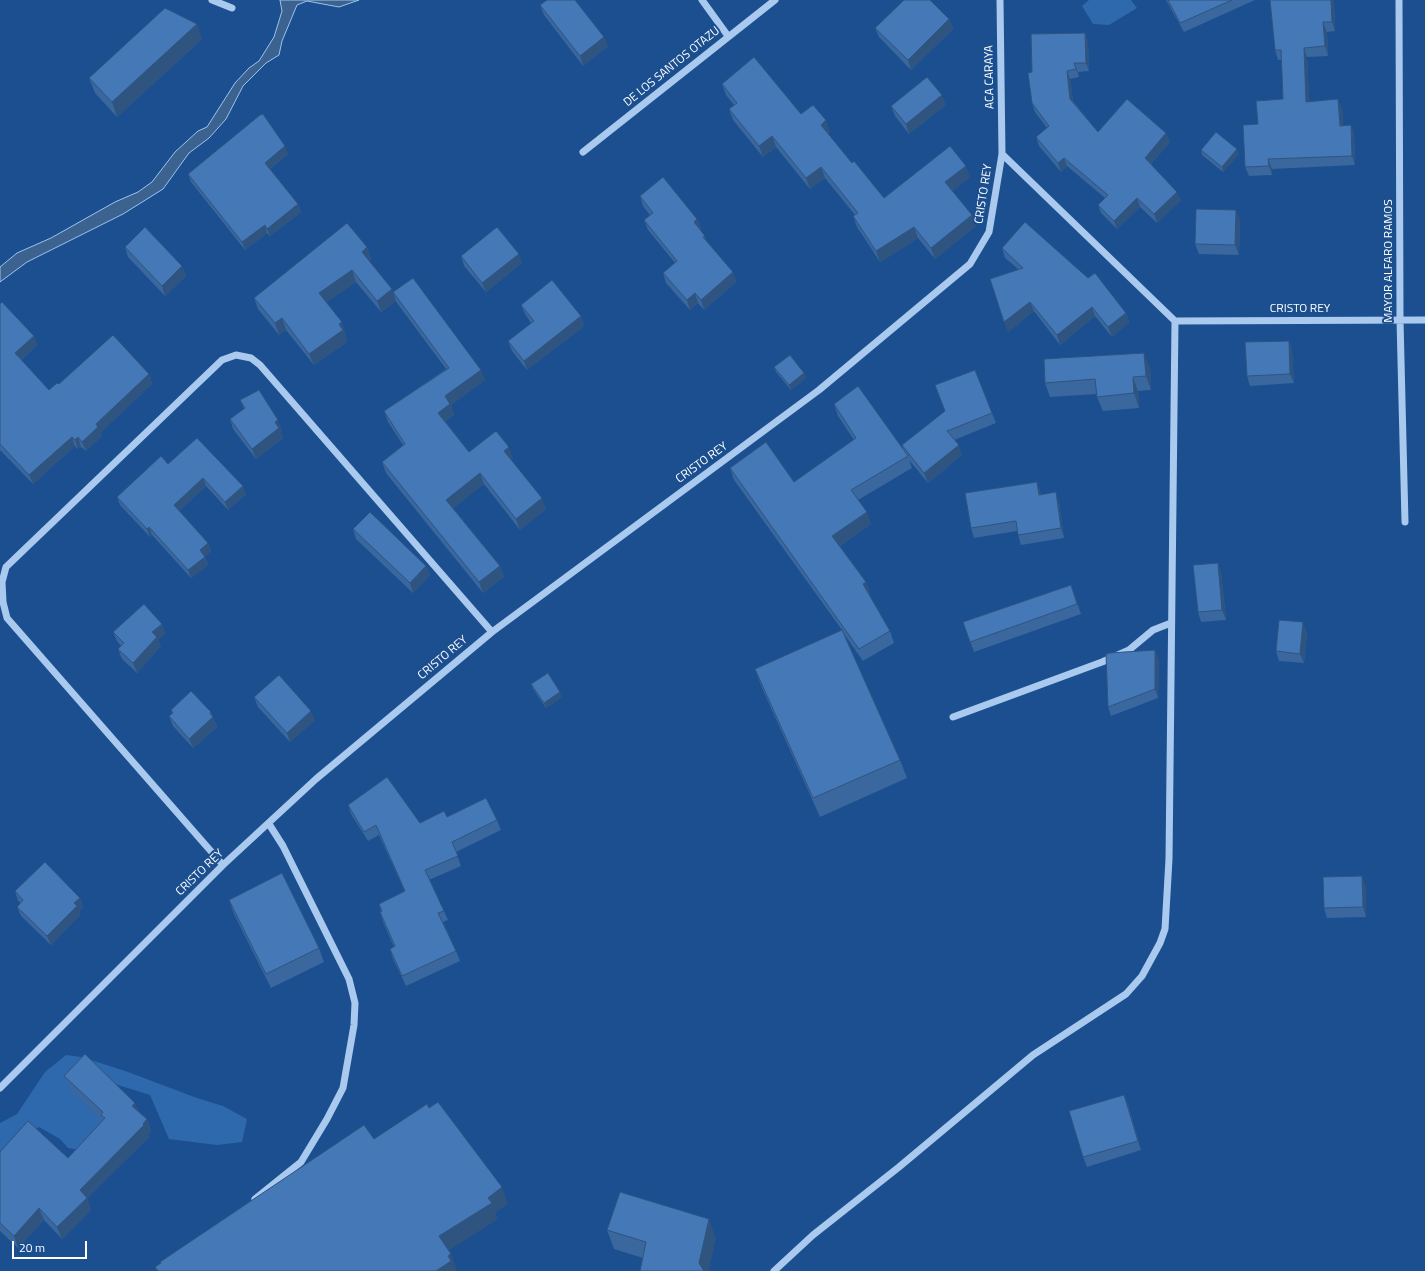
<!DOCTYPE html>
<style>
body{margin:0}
#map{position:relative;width:1425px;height:1271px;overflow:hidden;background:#1b4f8f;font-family:"Titillium Web",sans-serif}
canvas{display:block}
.scale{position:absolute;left:12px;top:1241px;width:75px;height:18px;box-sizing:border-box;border:2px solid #fff;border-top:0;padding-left:5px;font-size:12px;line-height:14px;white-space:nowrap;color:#fff;-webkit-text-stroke:3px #1b4f8f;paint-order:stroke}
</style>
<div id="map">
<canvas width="1425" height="1271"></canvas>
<div class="scale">20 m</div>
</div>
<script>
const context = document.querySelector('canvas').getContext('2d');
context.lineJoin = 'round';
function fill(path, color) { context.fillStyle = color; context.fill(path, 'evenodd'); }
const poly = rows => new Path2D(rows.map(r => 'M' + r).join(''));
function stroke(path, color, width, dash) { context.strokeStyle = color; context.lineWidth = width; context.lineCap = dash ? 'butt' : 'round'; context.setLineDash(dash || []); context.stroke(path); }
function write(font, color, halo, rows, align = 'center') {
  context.font = font + ' "Titillium Web",sans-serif'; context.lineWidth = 4; context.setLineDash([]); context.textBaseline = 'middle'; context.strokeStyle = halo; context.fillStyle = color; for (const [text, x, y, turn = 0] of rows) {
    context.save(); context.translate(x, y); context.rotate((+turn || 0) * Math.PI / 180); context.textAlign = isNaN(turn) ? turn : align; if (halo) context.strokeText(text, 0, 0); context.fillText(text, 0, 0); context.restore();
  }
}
const green = poly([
 [1089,0,1131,0,1137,8,1109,25,1093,24,1082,6],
 [66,1055,82,1057,128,1072,197,1098,223,1106,247,1119,242,1142,217,1145,169,1139,150,1095,102,1080,108,1114,106,1126,80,1150,68,1148,60,1139,39,1127,0,1154,0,1123,17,1114,45,1072]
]);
const water = poly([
 [280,0,359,0,339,7,307,1,297,5,282,41,279,55,266,63,243,86,226,119,209,138,189,153,163,189,123,214,27,262,0,282,0,267,17,253,51,238,115,202,138,192,152,182,175,152,198,131,207,127,235,83,249,68,259,61,274,37,282,11,280,0]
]);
const minor = poly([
 [212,0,232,8],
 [702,0,728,36],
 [1399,0,1400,320,1405,522],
 [583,152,775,0],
 [1002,154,1175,321,1425,320],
 [953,717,1102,662,1129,650,1153,630,1171,623],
 [223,865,7,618,3,602,2,582,6,567,222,360,236,355,251,358,260,365,492,632],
 [0,1088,223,865,316,779,492,632,819,390,970,264,989,232,1002,154,1000,0],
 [255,1199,301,1162,327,1119,343,1088,354,1025,355,1003,349,979,283,846,269,824],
 [774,1271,813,1235,899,1167,1033,1055,1126,994,1142,976,1160,943,1165,929,1169,859,1175,321]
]);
const wall = poly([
 [1166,0,1255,0,1184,32],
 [1334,0,1335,31,1327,32,1328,56,1307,57,1309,101,1342,109,1343,126,1351,125,1354,135,1355,165,1272,169,1272,175,1249,176,1245,167,1258,124,1283,99,1282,60,1278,60,1275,50],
 [540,5,608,46,583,66,544,15],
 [949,19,953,29,911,70,879,37,875,28],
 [202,39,117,117,95,93,89,78],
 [1088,41,1089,71,1078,72,1079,77,1070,79,1073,101,1098,132,1166,133,1170,142,1151,164,1181,200,1157,223,1140,207,1117,229,1101,213,1098,205,1105,198,1067,166,1061,172,1039,146,1036,137,1047,128,1035,112,1032,103,1032,72],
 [722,84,801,114,830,131,828,134,852,163,884,198,970,177,952,191,972,215,976,226,935,259,918,238,880,262,857,227,853,216,855,215,825,178,810,189,776,147,763,157,733,120,729,109,734,105,726,95],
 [946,105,909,134,895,116,891,106],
 [1201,150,1239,154,1223,172,1202,155],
 [288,154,270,169,298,204,301,212,270,236,267,233,245,250,191,182,188,174],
 [640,196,697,219,701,229,700,230,705,236,707,243,733,272,736,282,704,310,698,303,690,310,666,283,663,273,675,263,648,230,644,220,650,215,643,206],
 [1240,219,1239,255,1199,254,1195,244],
 [125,247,182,266,186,276,165,296,128,257],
 [367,247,371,259,369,261,392,289,393,292,485,380,451,405,454,415,445,421,469,452,513,458,511,459,546,509,520,530,484,484,453,508,500,566,504,577,483,593,386,473,382,462,403,445,388,422,384,411,446,369,397,303,396,301,381,312,356,282,326,302,346,333,345,334,347,342,314,365,286,330,279,335,258,309,254,298],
 [1002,248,1126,313,1129,322,1112,337,1095,316,1060,345,1034,311,1008,332,1018,269,1005,258],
 [461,256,522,263,486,292,464,266],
 [0,304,34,336,37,345,21,360,49,390,59,384,149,374,152,384,100,433,102,436,86,451,81,447,78,449,75,446,33,484,0,450],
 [521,305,581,316,584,326,527,370,512,351,508,341,531,323,525,314],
 [1289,341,1292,350,1294,383,1250,386,1247,376],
 [774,367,804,373,806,378,791,390,776,372],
 [1150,367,1151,390,1138,391,1139,408,1103,411,1097,397,1097,394,1050,397,1045,383],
 [935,385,992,413,996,423,954,440,962,455,928,483,909,460,912,468,858,500,871,524,840,546,866,582,870,594,869,595,890,631,894,643,863,661,844,634,900,760,907,778,820,817,762,688,755,669,842,630,734,480,730,468,794,482,854,440,838,416,834,404,903,450,902,445,945,411],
 [240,400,282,430,280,431,283,438,256,459,233,429,230,419,244,409],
 [168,464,246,494,228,510,206,486,179,511,208,543,211,551,205,556,208,565,191,578,152,535,150,537,120,505,117,497],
 [1041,492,1041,495,1059,502,1064,538,1021,545,1017,531,974,538,971,528],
 [353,529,426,566,430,575,413,593,356,539],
 [1221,572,1226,620,1201,622,1198,612],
 [1071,585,1081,614,974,652,963,622],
 [162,624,165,634,158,640,161,646,137,673,122,659,118,649,121,646,117,641,113,632],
 [1307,632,1304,663,1279,661,1276,651],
 [1159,660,1158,698,1111,716,1108,707],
 [531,684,562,697,546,708,533,689],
 [254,697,315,720,290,742,258,707],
 [171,710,211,712,217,727,193,748,173,726,169,716,172,714],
 [348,805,420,823,447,817,497,820,501,830,456,852,461,866,429,880,444,911,448,920,443,922,456,951,460,961,406,986,393,959,390,949,394,947,383,922,380,912,381,912,379,904,405,892,379,835,368,841,351,814],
 [1366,886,1366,917,1327,918,1324,908],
 [15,891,80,898,83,907,79,912,80,915,51,945,21,916,17,907,21,903,18,901],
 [229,900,319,948,324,962,271,988,234,914],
 [64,1076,138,1112,147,1119,151,1131,148,1135,149,1137,87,1198,91,1210,62,1239,44,1220,18,1248,0,1231,0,1152,68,1158,103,1121,69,1088],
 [1124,1095,1128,1104,1141,1150,1087,1167,1083,1157],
 [607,1230,716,1238,643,1258,614,1249]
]);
const shadedWall = poly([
 [1331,0,1334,0,1335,31,1332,22],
 [949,19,953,29,911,70,908,60],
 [1323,22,1327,32,1328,56,1325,46],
 [197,24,202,39,117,117,112,102],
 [1085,33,1088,41,1089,71,1086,63],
 [604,37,608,46,583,66,580,56],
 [1304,48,1307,57,1310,111,1306,102],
 [1074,63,1078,72,1079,77,1076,69],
 [1067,71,1070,79,1074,107,1070,99],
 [942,95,946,105,909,134,906,124],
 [1338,99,1342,109,1344,135,1340,126],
 [826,120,830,131,825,136,821,125],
 [1351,125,1354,135,1355,165,1352,156],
 [1166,133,1170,142,1148,167,1145,158],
 [772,136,776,147,763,157,759,146],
 [285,146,288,154,268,170,265,163],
 [1237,149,1239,154,1223,172,1222,167],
 [1064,158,1067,166,1061,172,1058,163],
 [1268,159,1272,169,1272,175,1269,166],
 [966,166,970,177,949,193,945,182],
 [821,167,825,178,810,189,806,178],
 [1177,192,1181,200,1157,223,1154,214],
 [1137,198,1140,207,1117,229,1114,221],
 [298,204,301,212,270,236,267,229],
 [1236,210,1240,219,1239,255,1235,245],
 [972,215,976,226,935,259,931,248],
 [697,219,701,229,697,232,694,222],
 [265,225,267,233,245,250,242,242],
 [914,227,918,238,880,262,876,251],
 [705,236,708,245,703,237],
 [367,247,371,259,366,263,362,252],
 [519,254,522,263,486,292,482,283],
 [182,266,186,276,165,296,162,286],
 [352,270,356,282,323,305,319,293],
 [733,272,736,282,704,310,701,300],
 [392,289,396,301,381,312,377,301],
 [695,293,698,303,690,310,687,300],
 [1030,302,1034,311,1008,332,1004,322],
 [1092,307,1095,316,1060,345,1057,335],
 [1126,313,1129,322,1112,337,1108,327],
 [581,316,584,326,527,370,524,361],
 [282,318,286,330,279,335,275,323],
 [342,322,346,333,345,334,347,342,314,365,309,354],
 [34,336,37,345,18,362,15,353],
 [1289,341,1292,350,1294,383,1290,374],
 [1144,353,1150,367,1151,390,1146,376],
 [481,370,485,380,451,405,454,415,442,423,438,413,445,396],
 [804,373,806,378,791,390,789,385],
 [149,374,152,384,100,433,102,436,86,451,82,442,96,424],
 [1133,377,1138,391,1139,408,1134,393],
 [278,420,282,430,280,431,283,438,256,459,252,449,275,422],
 [72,437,75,446,33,484,29,475],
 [78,437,81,447,78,449,75,440],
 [959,445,962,455,928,483,924,473],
 [509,447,513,458,508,462,504,451],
 [480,473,484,484,450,511,446,500],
 [203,478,206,486,177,513,174,505],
 [1037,482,1041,492,1043,505,1039,495],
 [243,486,246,494,228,510,225,502],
 [1056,492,1059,502,1064,538,1061,528],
 [542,498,546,509,520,530,516,519],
 [867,512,871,524,837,548,832,536],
 [149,527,152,535,150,537,147,529],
 [208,543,211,551,203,558,200,550],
 [205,557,208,565,191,578,188,570],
 [1218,563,1221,572,1226,620,1222,610],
 [426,566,430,575,413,593,410,583],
 [500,566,504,577,483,593,479,582],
 [866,582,870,594,867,596,863,584],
 [1303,622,1307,632,1304,663,1300,654],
 [162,624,165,634,158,640,161,646,137,673,133,663,152,632],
 [1155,650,1159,660,1158,698,1155,689],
 [560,692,562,697,546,708,544,703],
 [311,711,315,720,290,742,287,733],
 [211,712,217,727,193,748,189,739],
 [1362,876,1366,886,1366,917,1363,907],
 [80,898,83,907,79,912,80,915,51,945,47,936,74,903],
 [1124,1095,1128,1104,1141,1150,1138,1141],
 [135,1103,140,1115,132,1106],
 [147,1119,151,1131,148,1135,149,1137,87,1198,91,1210,62,1239,57,1227,80,1190],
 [502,1187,508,1204,495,1213,498,1219,445,1253,439,1236],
 [39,1208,44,1220,18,1248,14,1236],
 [709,1219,716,1238,709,1271,702,1271,699,1263],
 [451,1254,457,1270,455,1271,436,1271,448,1256]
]);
const building = poly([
 [547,0,575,0,604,37,580,56,540,5,547,0],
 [904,0,930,0,949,19,908,60,875,28,904,0],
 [1168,0,1232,0,1180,23,1168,0],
 [1270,0,1331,0,1332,22,1323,22,1325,46,1304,48,1306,102,1338,99,1340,126,1351,125,1352,156,1268,159,1269,166,1245,167,1243,125,1258,124,1256,101,1283,99,1281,50,1275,50,1270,0],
 [165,8,197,24,112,102,89,78,165,8],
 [1085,33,1086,63,1074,63,1076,69,1067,71,1070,99,1098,132,1127,99,1166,133,1145,158,1177,192,1154,214,1137,198,1114,221,1098,205,1108,195,1064,158,1058,163,1036,137,1049,126,1032,103,1028,73,1032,72,1031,34,1085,33],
 [754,57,801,114,813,105,826,120,821,125,852,163,854,161,884,198,950,146,966,166,945,182,972,215,931,248,914,227,876,251,853,216,858,213,821,167,806,178,772,136,759,146,729,109,737,103,722,84,754,57],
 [927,77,942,95,906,124,891,106,927,77],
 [263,114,285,146,265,163,298,204,267,229,265,225,242,242,188,174,260,115,263,114],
 [1216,132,1237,149,1222,167,1201,150,1216,132],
 [663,177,697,219,694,222,705,236,703,237,733,272,701,300,695,293,687,300,663,273,677,261,644,220,653,213,640,196,663,177],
 [1196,209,1236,210,1235,245,1195,244,1196,209],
 [1025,222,1088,278,1095,273,1126,313,1108,327,1092,307,1057,335,1030,302,1004,322,990,279,1023,268,1002,248,1025,222],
 [347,223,367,247,362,252,392,289,377,301,352,270,319,293,342,322,339,324,343,330,309,354,282,318,275,323,254,298,347,223],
 [145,227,182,266,162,286,125,247,145,227],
 [497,227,519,254,482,283,461,256,497,227],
 [413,278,481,370,445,396,450,404,438,413,469,452,496,431,509,447,504,451,542,498,516,519,480,473,446,500,500,566,479,582,382,462,405,444,384,411,449,368,393,292,413,278],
 [552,280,581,316,524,361,508,341,534,321,521,305,552,280],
 [2,302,34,336,15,353,49,390,57,383,59,384,113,335,149,374,96,424,98,427,82,442,78,437,75,440,72,437,29,475,0,444,0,304,2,302],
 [1289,341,1290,374,1247,376,1245,342,1289,341],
 [1144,353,1146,376,1133,377,1134,393,1097,397,1095,379,1045,383,1044,359,1144,353],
 [790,355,804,373,789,385,774,367,790,355],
 [975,370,992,413,947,431,959,445,924,473,902,445,945,411,935,385,975,370],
 [858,386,908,456,851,490,867,512,832,536,866,582,863,584,890,631,859,649,730,468,766,442,794,482,856,438,834,404,858,386],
 [259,390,278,420,275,422,279,428,252,449,230,419,245,408,240,400,259,390],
 [197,438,243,486,225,502,203,478,174,505,208,543,200,550,205,557,188,570,149,527,147,529,117,497,161,456,168,464,197,438],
 [1037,482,1039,495,1056,492,1061,528,1018,535,1016,521,971,528,965,493,1037,482],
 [370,512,426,566,410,583,353,529,370,512],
 [1218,563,1222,610,1198,612,1193,565,1218,563],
 [1071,585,1077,604,970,642,963,622,1071,585],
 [144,604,162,624,152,632,157,637,133,663,118,649,124,643,113,632,144,604],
 [1279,620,1303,622,1300,654,1276,651,1279,620],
 [842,630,900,760,813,798,755,669,842,630],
 [1155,650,1155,689,1108,707,1106,654,1110,653,1155,650],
 [548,673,560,692,544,703,531,684,548,673],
 [279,675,311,711,287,733,254,697,279,675],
 [191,691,211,712,210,713,213,717,189,739,169,716,173,713,171,710,191,691],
 [387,777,420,823,444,811,447,817,486,798,497,820,452,842,458,856,425,870,444,911,438,913,456,951,402,976,390,949,395,946,380,912,382,911,379,904,405,891,376,825,364,832,348,805,387,777],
 [45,862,80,898,74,903,77,906,47,936,17,907,23,900,15,891,45,862],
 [282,873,319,948,266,974,229,900,282,873],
 [1362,876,1363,907,1324,908,1323,877,1362,876],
 [85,1054,135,1103,132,1106,147,1119,143,1124,144,1125,80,1190,87,1198,57,1227,39,1208,14,1236,0,1223,0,1152,28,1121,68,1158,105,1118,101,1115,103,1112,64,1076,85,1054],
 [1124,1095,1138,1141,1083,1157,1069,1111,1124,1095],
 [438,1102,502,1187,488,1198,492,1203,439,1236,451,1254,448,1256,451,1261,436,1271,158,1271,155,1267,161,1263,160,1262,364,1125,374,1139,427,1104,429,1108,438,1102],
 [620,1192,709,1219,699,1263,704,1271,640,1271,646,1242,607,1230,620,1192]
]);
const streetNames = [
 ["DE LOS SANTOS OTAZU",672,67,-39],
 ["ACA CARAYA",990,77,-91],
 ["CRISTO REY",984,194,-81],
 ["MAYOR ALFARO RAMOS",1389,261,-90],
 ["CRISTO REY",1300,309],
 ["CRISTO REY",702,463,-36],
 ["CRISTO REY",443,658,-40],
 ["CRISTO REY",200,873,-44]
];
fill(green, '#2e69ad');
fill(water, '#3c6290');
stroke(water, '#9cc4f0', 1);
stroke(minor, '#a9c9ee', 7);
fill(wall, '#3a679d');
fill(shadedWall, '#305480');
fill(building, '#4478b7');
stroke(building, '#305480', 1);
write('12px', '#fff', '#1b4f8f', streetNames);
</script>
